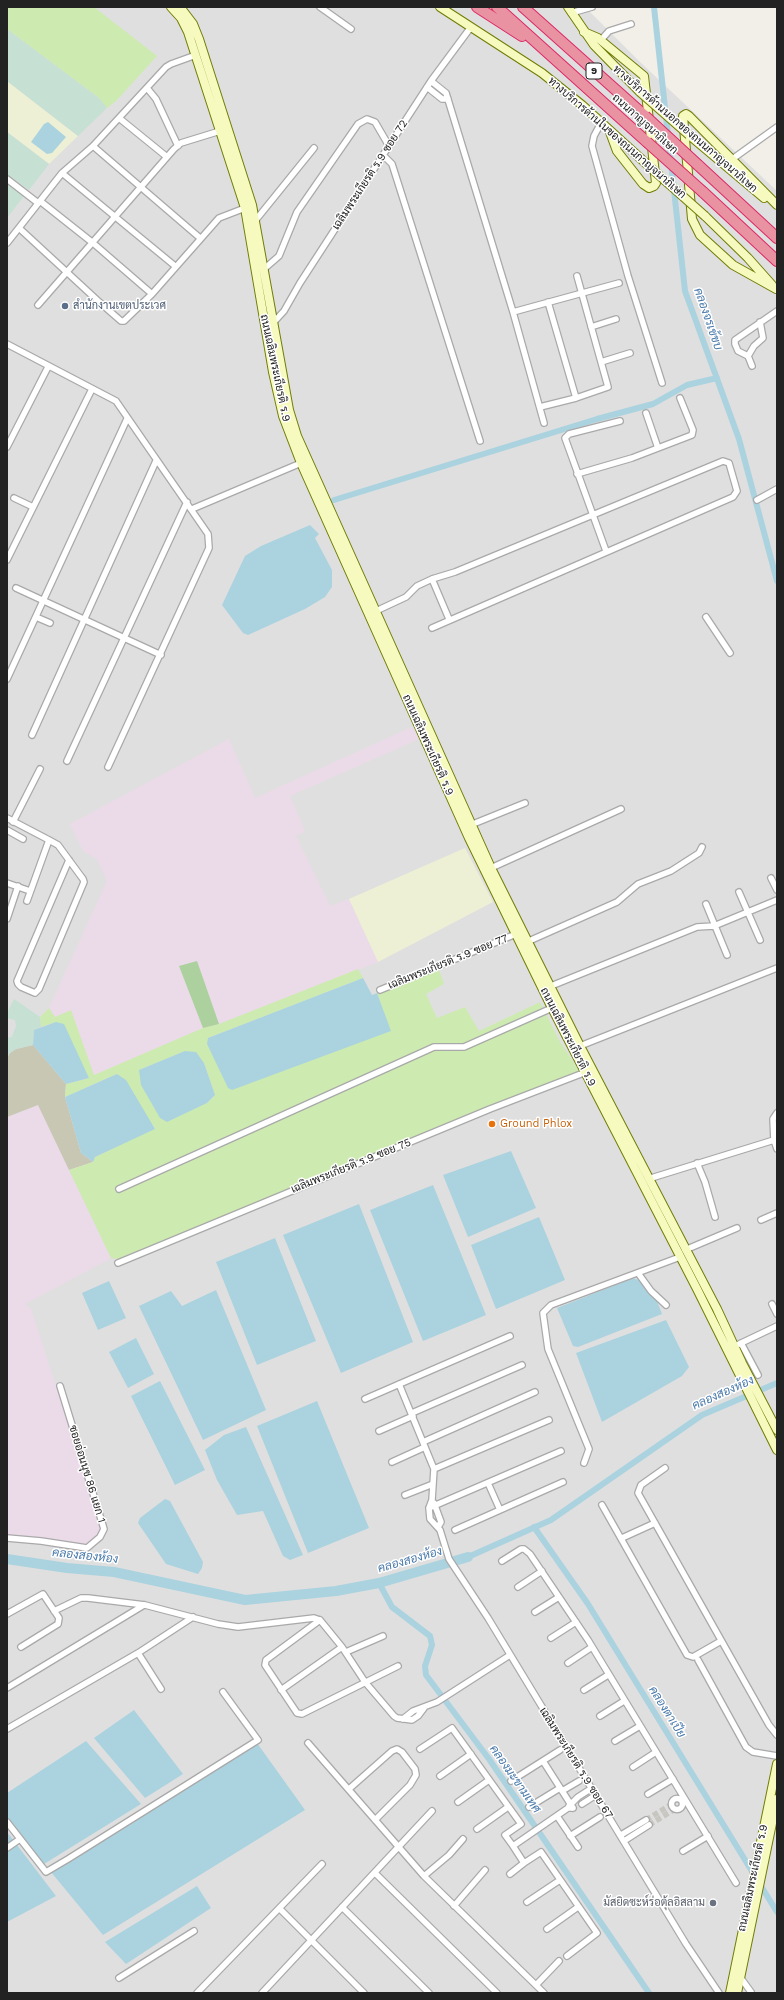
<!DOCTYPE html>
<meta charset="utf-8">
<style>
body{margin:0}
#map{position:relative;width:784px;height:2000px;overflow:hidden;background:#f2efe9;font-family:"Work Sans",sans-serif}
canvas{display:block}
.frame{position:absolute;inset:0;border:8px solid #222;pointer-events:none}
</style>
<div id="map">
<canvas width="784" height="2000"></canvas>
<div class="frame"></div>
</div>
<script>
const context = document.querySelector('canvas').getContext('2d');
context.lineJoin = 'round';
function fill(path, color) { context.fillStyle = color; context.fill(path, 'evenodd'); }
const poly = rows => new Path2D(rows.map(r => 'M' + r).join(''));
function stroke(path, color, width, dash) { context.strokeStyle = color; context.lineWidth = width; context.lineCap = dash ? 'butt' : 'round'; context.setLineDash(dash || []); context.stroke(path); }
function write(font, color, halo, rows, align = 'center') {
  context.font = font + ' "Work Sans",Sarabun,sans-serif'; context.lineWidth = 3; context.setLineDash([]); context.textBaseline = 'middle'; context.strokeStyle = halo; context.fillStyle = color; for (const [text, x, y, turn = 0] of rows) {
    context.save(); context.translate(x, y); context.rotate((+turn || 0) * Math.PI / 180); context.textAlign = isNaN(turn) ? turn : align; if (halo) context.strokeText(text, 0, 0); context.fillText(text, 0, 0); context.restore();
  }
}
const residential = poly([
 [7,7,585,7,639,61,777,191,777,1993,7,1993]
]);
const industrial = poly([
 [412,727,419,739,290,796,305,831,296,836,330,906,349,899,378,962,219,1024,197,961,179,966,203,1028,94,1075,71,1011,55,1017,49,1008,107,881,97,859,83,851,70,824,229,739,255,798],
 [38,1105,111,1258,25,1304,31,1309,101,1527,96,1537,87,1545,7,1536,7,1117]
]);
const construction = poly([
 [33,1045,66,1084,65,1097,81,1153,93,1162,69,1170,38,1105,7,1117,7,1058,10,1053,16,1049]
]);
const farmland = poly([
 [7,81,78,136,49,164,7,132],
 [465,848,493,902,378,962,349,899]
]);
const grass = poly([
 [7,7,94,7,157,56,116,101,107,108,99,98,7,29],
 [358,969,363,978,208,1038,390,1031,377,993,439,970,444,984,426,994,437,1018,465,1007,479,1031,540,1002,559,1040,579,1071,118,1259,111,1258,69,1170,93,1162,95,1157,155,1128,117,1074,65,1097,66,1084,89,1078,56,1022,41,1027,40,1017,49,1008,55,1017,71,1010,94,1075,203,1028,219,1024],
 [185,1051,204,1063,215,1095,207,1103,193,1109,139,1070]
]);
const forest = poly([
 [197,961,219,1024,203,1028,179,966]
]);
const wetland = poly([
 [7,29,99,98,107,108,78,136,7,81],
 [7,132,49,164,29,190,7,174],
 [7,183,24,196,7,218],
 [14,999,40,1017,41,1027,34,1030,33,1045,16,1049,10,1053,7,1058,7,1038,12,1037,16,1026,15,1020,7,1018,7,1013]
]);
const water = poly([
 [48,122,66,137,52,153,47,154,31,142,44,124],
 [310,525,319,534,315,538,332,570,332,587,325,597,305,609,248,635,243,633,222,605,245,556,261,546],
 [363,978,372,995,377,993,391,1031,232,1090,228,1088,207,1044,208,1038],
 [56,1022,64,1024,89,1078,66,1084,33,1045,34,1030],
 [185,1051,196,1052,204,1063,215,1095,207,1103,167,1122,160,1118,141,1085,139,1070],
 [117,1074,126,1080,155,1129,95,1157,93,1162,81,1153,65,1097],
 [511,1151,536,1208,468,1237,443,1175],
 [433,1185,486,1315,423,1341,370,1210],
 [359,1204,413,1342,341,1373,283,1235],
 [539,1217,565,1280,496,1309,471,1245],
 [275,1238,316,1341,257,1365,216,1262],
 [633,1278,639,1280,657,1301,662,1314,578,1347,573,1346,557,1308],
 [109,1281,126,1318,98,1330,82,1293],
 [216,1290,266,1410,203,1440,139,1306,171,1291,182,1306],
 [666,1320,689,1367,682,1376,602,1422,576,1353],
 [136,1338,154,1374,128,1388,109,1352],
 [160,1381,205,1470,175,1485,131,1396],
 [317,1401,369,1528,308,1553,257,1426],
 [246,1427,303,1555,290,1560,283,1556,263,1511,237,1515,217,1480,205,1450,224,1435],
 [165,1499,170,1501,203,1562,202,1568,198,1574,166,1564,138,1523,140,1518],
 [134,1710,183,1774,145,1798,94,1738],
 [86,1741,141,1804,44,1864,7,1817,7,1793],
 [257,1743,305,1810,103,1935,51,1872],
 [7,1832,56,1896,7,1922],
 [197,1886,211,1908,126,1964,105,1942]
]);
const canal = poly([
 [654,7,685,291,739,439,777,581],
 [334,500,597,419,653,404,687,385,717,378],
 [534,1527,588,1604,777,1912],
 [468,1557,551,1520,702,1415,777,1383],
 [379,1583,392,1607,430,1636,432,1645,425,1666,426,1675,489,1759,649,1993]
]);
const river = poly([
 [7,1559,67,1568,114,1572,245,1600,336,1591,379,1583,468,1557]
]);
const minorTunnel = poly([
 [646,1820,672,1804],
 [649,1825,675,1809]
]);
const minor = poly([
 [320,7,351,29],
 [571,13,592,7],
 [601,40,609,31,631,24],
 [431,81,446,93,513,312,544,423],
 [427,87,442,99,448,99],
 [147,88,156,99,178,146],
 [119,118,167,157],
 [601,123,594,136,592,146,628,276,662,383],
 [93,146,200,238],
 [383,155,392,164,480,441],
 [731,160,777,127],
 [62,173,175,266],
 [7,179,38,203],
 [40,201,93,243,152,294],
 [255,221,314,148],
 [19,228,97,300,121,321,124,321,152,294,219,218,245,208],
 [7,243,62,173,93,146,166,67,171,64,196,55],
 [264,269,279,256,297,212,358,124,367,119,375,122,389,146],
 [548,302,576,398],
 [38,305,174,149,181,143,220,131],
 [513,312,619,283],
 [272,324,284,311,300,283,431,81,471,27],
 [591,327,616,319],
 [7,344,116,401,208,534,209,548,108,767],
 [748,356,754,346,763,338,760,322],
 [601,362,630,353],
 [752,366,748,356,738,351,735,344,735,340,777,311],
 [540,407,576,398,608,387,577,276],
 [646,413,658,448],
 [7,447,48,367],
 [577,474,632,458,692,435,693,430,680,398],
 [14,498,33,507],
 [757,500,777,489],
 [192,509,301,463],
 [606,551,565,438,569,434,620,421],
 [7,560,92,389],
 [432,579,449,619],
 [16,588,161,655],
 [376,611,406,597,417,586,432,579,455,572,723,461,729,463,737,491,733,497,432,628],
 [36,617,50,623],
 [706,617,730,653],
 [7,679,127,419],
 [32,735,156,461],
 [67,761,187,502],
 [7,818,49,840],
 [13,822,40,769],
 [473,824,525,803],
 [7,830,23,839],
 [491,868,621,809],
 [771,878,777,890],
 [7,883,30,891],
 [739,892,760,940],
 [27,901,49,840,58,845,80,875,83,879,84,882,39,989,35,993,21,987,18,984,17,981,69,860],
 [706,904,727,955],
 [7,919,18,886],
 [529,941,617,902,638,884,671,871,699,853,702,847],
 [551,986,697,927,714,926,777,900],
 [380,990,516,934],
 [580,1046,777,968],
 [777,1113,773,1119,774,1140,777,1149],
 [697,1163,705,1182,715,1217],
 [648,1179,774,1140],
 [119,1189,434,1047,464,1047,552,1008],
 [761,1220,777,1213],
 [685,1250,737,1228],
 [118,1263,490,1109,586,1072],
 [638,1273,651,1291,666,1305],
 [772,1304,777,1314],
 [741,1343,758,1375],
 [735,1346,777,1326],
 [399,1384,434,1469,432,1500,429,1508,430,1519,440,1530,449,1559,488,1618,686,1944,719,1993],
 [365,1399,510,1336],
 [412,1413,522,1365],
 [379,1431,413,1416],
 [423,1442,535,1392],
 [392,1462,425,1447],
 [584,1463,589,1449,548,1349,543,1313,551,1305,680,1257],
 [665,1468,641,1485,638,1493,769,1725,777,1735],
 [434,1469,549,1420],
 [488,1483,500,1510],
 [405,1495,433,1484],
 [434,1503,441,1522,438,1527],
 [602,1505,687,1655,693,1657,721,1641],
 [429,1508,561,1451],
 [455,1530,563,1482],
 [7,1538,41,1541,87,1548,100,1537,104,1529,60,1386],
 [622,1538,655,1523],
 [502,1561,521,1549,524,1549,530,1554,588,1640,736,1883],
 [518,1587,542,1571],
 [54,1611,81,1598,88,1598,145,1605,218,1624,238,1627,314,1618,320,1620,342,1647,365,1682,394,1716,397,1718,412,1720,418,1716,424,1708],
 [535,1612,559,1597],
 [7,1614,43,1594,59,1618,58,1624,21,1647],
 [320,1620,266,1660,265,1665,297,1713,302,1714,398,1666],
 [551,1638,576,1622],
 [346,1652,383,1636],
 [138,1653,161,1689],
 [698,1660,746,1747,753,1752,777,1756],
 [568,1663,592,1647],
 [7,1688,144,1605],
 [281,1690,342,1647],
 [584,1690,608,1675],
 [600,1716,624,1701],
 [403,1719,413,1711,437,1702,510,1655],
 [7,1729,138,1653,193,1617],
 [615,1741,640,1726],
 [308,1743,424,1876,544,1993],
 [420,1749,452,1728,521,1824,505,1835,513,1846],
 [543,1761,573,1808],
 [633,1767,656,1752],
 [440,1776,471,1754],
 [511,1781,560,1750],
 [349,1789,392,1751,397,1749,402,1752,415,1769,416,1775,410,1785,375,1820],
 [562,1791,579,1781],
 [648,1794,673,1779],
 '671.5 1804a5.5 5.5 0 1 1 11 0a5.5 5.5 0 1 1-11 0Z',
 [458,1802,489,1780],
 [582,1804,596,1795],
 [569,1806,578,1797,592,1788],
 [529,1807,560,1788],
 [557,1816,578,1847],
 [7,1822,46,1872,68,1859,258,1740,223,1692],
 [477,1829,508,1807],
 [621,1835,646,1820],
 [570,1836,600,1817],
 [624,1841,649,1825],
 [7,1848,20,1839],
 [683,1851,708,1836],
 [375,1873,497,1993],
 [510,1874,524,1863],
 [424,1876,449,1855,463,1839],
 [527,1902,560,1880],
 [454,1906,485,1870],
 [342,1907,429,1993],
 [280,1909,364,1993],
 [547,1929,578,1907],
 [567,1956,597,1933,541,1852,524,1863,513,1846,568,1808,573,1808],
 [740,1977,751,1992],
 [119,1978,194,1931],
 [536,1985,559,1961],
 [197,1993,322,1864],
 [262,1993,432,1811]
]);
const secondary = poly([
 [171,7,181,18,188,32,245,208,273,372,283,416,301,463,469,838,552,1008,697,1289,777,1450],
 [180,7,193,24,199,39,252,205,282,371,289,410,297,436,491,868,580,1046,717,1309,742,1363,777,1430],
 [440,7,542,73,582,105,651,168],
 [568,7,594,45,640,92],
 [584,32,598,38,644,76,656,183,654,186,649,188,643,184,617,151,610,132],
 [689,135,764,198],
 [705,216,748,258,772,285],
 [776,289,733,265,700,235,692,219,683,116,686,114,689,116,777,205],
 [730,1993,777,1764],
 [737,1993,777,1799]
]);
const motorway = poly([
 [477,7,522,36],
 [497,7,647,142],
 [523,7,645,116],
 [698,165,777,238],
 [703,192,777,261]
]);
const secondaryBridge = poly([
 [640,92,689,135],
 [651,168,705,216]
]);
const motorwayBridge = poly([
 [645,116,698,165],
 [647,142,703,192]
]);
const markers = [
 [65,306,4,"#5c6f8a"],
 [492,1124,4,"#e8710a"],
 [713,1903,4,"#6b7280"]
];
const shields = [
 [594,71,16]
];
const shieldNames = [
 ["9",594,71]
];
const streetNames = [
 ["ถนนกาญจนาภิเษก",645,124,42],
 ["ทางบริการด้านนอกของถนนกาญจนาภิเษก",685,129,41],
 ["ทางบริการด้านในของถนนกาญจนาภิเษก",617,138,41],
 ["เฉลิมพระเกียรติ ร.9 ซอย 72",370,175,-57],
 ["ถนนเฉลิมพระเกียรติ ร.9",275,368,78],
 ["ถนนเฉลิมพระเกียรติ ร.9",428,745,66],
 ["เฉลิมพระเกียรติ ร.9 ซอย 77",448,962,-22],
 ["ถนนเฉลิมพระเกียรติ ร.9",568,1037,63],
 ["เฉลิมพระเกียรติ ร.9 ซอย 75",351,1166,-22],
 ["ซอยอ่อนนุช 86 แยก 1",87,1474,73],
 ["เฉลิมพระเกียรติ ร.9 ซอย 67",576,1763,58],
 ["ถนนเฉลิมพระเกียรติ ร.9",753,1878,-78]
];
const serviceNames = [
 ["สำนักงานเขตประเวศ",73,306]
];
const foodNames = [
 ["Ground Phlox",500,1124]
];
const worshipNames = [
 ["มัสยิดซะห์ร่อตุ้ลอิสลาม",705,1903]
];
const waterNames = [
 ["คลองจรเข้ขบ",708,319,71],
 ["คลองสองห้อง",723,1393,-24],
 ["คลองสองห้อง",85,1556,6],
 ["คลองสองห้อง",410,1560,-16],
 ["คลองตาเปีย",667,1712,58],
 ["คลองมะขามเทศ",515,1779,55]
];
fill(residential, '#e0dfdf');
fill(industrial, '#ebdbe8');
fill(construction, '#c7c7b4');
fill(farmland, '#eef0d5');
fill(grass, '#cdebb0');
fill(forest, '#add19e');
fill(wetland, '#c6e0d4');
fill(water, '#aad3df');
stroke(canal, '#aad3df', 6);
stroke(river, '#aad3df', 10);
stroke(minorTunnel, '#c8c6c1', 5.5, [5.5, 3]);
stroke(minor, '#a9a9a9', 8);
stroke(secondary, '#707d05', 10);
stroke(motorway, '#dc2a67', 12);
stroke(minor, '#fff', 5.5);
stroke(secondary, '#f7fabf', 8);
stroke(motorway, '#e892a2', 10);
stroke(secondaryBridge, '#707d05', 10, []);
stroke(motorwayBridge, '#dc2a67', 12, []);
stroke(secondaryBridge, '#f7fabf', 8);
stroke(motorwayBridge, '#e892a2', 10);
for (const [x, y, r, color] of markers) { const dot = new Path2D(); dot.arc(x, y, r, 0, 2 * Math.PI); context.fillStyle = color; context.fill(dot); stroke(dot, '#fff', 1.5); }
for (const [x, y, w] of shields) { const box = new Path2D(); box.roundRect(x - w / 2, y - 8, w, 16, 3); context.fillStyle = '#fff'; context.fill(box); stroke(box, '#222', 1); }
write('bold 10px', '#222', null, shieldNames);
write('11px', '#222', '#fff', streetNames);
write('11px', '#4e5e75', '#fff', serviceNames, 'left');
write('11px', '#c56008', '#fff', foodNames, 'left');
write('11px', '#5b616d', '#fff', worshipNames, 'right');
write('italic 12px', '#4a7aab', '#fff', waterNames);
</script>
